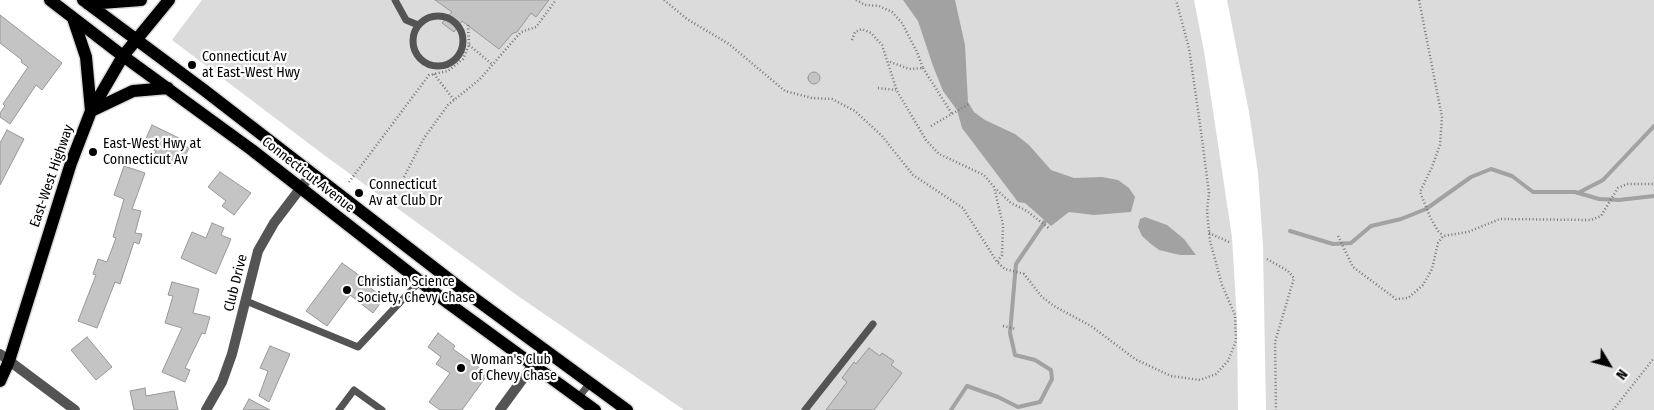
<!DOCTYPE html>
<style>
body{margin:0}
#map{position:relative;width:1654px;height:410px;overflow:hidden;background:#fff;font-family:"Fira Sans Condensed",sans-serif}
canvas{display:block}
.north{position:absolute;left:1584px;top:340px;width:50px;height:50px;-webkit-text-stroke:4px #fff;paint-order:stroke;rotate:127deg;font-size:14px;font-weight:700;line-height:20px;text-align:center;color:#000}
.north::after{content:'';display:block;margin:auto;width:18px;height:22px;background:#000;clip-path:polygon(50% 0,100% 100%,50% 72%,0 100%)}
</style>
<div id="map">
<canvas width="1654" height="410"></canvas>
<div class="north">N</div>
</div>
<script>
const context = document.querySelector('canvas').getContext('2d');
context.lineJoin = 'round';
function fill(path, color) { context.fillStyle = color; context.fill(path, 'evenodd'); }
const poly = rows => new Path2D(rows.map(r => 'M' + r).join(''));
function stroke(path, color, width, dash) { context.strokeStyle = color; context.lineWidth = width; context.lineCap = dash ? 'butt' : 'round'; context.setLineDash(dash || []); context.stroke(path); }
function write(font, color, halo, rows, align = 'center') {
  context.font = font + ' "Fira Sans Condensed",sans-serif'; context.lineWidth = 4.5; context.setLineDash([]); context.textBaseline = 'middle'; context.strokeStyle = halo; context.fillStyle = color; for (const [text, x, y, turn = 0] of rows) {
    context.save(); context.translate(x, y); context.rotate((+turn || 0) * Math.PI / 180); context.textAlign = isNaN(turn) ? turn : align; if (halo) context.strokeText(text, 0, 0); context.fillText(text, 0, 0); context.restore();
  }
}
const green = poly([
 [202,0,1194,0,1204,51,1232,237,1237,321,1238,410,684,410,518,296,324,155,172,40],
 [1227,0,1654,0,1654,410,1266,410,1263,246,1258,173,1249,112]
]);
const water = poly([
 [903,0,955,0,965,45,968,102,974,112,985,120,1015,134,1029,145,1051,170,1074,178,1102,177,1118,180,1129,188,1135,197,1131,212,1094,215,1069,212,1051,226,1025,203,1018,202,962,128,957,110,943,91,933,66,918,21],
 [1145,217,1167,225,1184,239,1196,255,1180,255,1159,250,1151,244,1142,236,1138,227,1140,219]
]);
const stream = poly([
 [1578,193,1603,180,1654,126],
 [1290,231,1333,244,1351,243,1371,226,1401,219,1426,209,1471,177,1491,169,1512,176,1533,192,1575,192,1599,199,1619,200,1654,196],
 [951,410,967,386,998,397,1018,407,1040,402,1052,379,1051,370,1035,360,1015,355,1010,333,1016,264,1046,220]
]);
const building = poly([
 [435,0,549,0,536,17,531,13,517,32,513,33,499,49,462,21,454,32,442,23,452,12,435,0],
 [0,15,62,63,42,90,36,85,10,124,0,117,0,113,5,106,3,104,28,67,21,62,22,60,0,43,0,15],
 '808 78a6 6 0 1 1 12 0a6 6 0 1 1-12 0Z',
 [152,125,185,141,183,145,189,148,182,162,175,159,172,166,153,157,156,151,143,145,152,125],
 [7,130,24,139,0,185,0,143,7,130],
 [124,166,145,173,132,209,141,211,135,233,142,234,139,244,134,242,120,284,115,282,97,328,78,321,96,275,93,274,98,259,107,262,116,238,113,237,124,199,114,195,124,166],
 [220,172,251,193,234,215,222,206,226,201,208,187,220,172],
 [212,223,224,228,221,235,231,239,216,274,181,258,192,232,206,238,212,223],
 [342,263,367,281,365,284,384,298,373,313,350,295,327,326,306,311,342,263],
 [172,282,199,289,193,313,210,317,205,334,202,333,185,368,190,370,185,382,162,372,182,328,165,323,173,296,168,295,172,282],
 [438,333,455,346,453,349,488,374,462,410,440,410,429,402,450,373,436,364,441,357,428,347,438,333],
 [87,337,112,367,96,380,71,350,87,337],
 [270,346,290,354,269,402,259,396,268,371,260,368,270,346],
 [869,348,880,356,882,353,894,361,891,365,902,373,874,410,826,410,847,382,842,378,854,362,856,364,869,348],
 [145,388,146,396,174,391,178,410,134,410,130,391,145,388],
 [249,399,270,410,243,410,249,399]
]);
const path = poly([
 [664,0,687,19,729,44,785,91,812,98,832,99,855,111,882,136,913,175,963,208,997,262,1005,269,1024,274,1042,297,1054,306,1091,326,1135,359,1171,376,1200,380,1216,374,1228,361,1236,341,1235,315,1222,285,1210,241,1207,211,1209,193,1200,124,1189,48,1176,0],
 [856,0,865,5,879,6,892,12,902,23,917,52,923,68,909,69,888,61],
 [1419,0,1442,117,1440,145,1432,167,1420,192,1430,217,1438,231,1443,236],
 [852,40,855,32,862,29,871,33,882,45,897,91,926,140,939,154,984,175,994,187,1003,225,1002,255,997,262],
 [469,45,493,65],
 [923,68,952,114],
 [434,74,454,100],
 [878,88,896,90],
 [931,126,969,104],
 [404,177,424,138,448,105,480,79,521,32,536,27,556,0],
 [349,182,429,75,448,71,463,59,469,45,468,25],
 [997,190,1011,203,1027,211,1050,229],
 [1209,233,1229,242],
 [1338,236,1353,267,1396,299,1408,298,1423,285,1432,269,1438,243,1443,236,1468,232,1500,219,1591,220,1601,216,1618,188,1627,184,1654,184],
 [1267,259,1288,271,1294,278,1275,342,1276,410],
 [1003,326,1016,329],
 [1613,410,1654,358]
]);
const service = poly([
 [395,0,406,20,418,25],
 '413 41a25 25 0 1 1 50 0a25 25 0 1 1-50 0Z',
 [246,301,358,347,420,281],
 [578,398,590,383],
 [339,410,354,390,382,410],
 [805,410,873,324]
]);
const minor = poly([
 [0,354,75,410],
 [206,410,222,382,232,354,258,251,274,223,312,173],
 [500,410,544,350]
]);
const primary = poly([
 [50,0,123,56,252,150,448,303,595,410],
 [83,0,204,90,463,290,627,410],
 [88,4,141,0],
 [73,18,86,57,91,111],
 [91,111,133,91,168,88],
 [0,381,9,361,71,163,91,111,123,56,169,0]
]);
const markers = [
 [192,65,5,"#000"],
 [93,152,5,"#000"],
 [359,193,5,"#000"],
 [347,290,5,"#000"],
 [461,368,5,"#000"]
];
const poiNames = [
 ["Connecticut Av",202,57],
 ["at East-West Hwy",202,73],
 ["East-West Hwy at",103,144],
 ["Connecticut Av",103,160],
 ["Connecticut",369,185],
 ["Av at Club Dr",369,201],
 ["Christian Science",357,282],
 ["Society, Chevy Chase",357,298],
 ["Woman's Club",471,360],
 ["of Chevy Chase",471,376]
];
const streetNames = [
 ["Connecticut Avenue",308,175,38],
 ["East-West Highway",52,176,-71],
 ["Club Drive",236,283,-76]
];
fill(green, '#dbdbdb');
fill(water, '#a2a2a2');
stroke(stream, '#a2a2a2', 4);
fill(building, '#c4c4c4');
stroke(building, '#989898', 1);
stroke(primary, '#dbdbdb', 15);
stroke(path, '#767676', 2.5, [1, 2.5]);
stroke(service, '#545454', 7);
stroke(minor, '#545454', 10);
stroke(primary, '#000', 12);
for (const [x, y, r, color] of markers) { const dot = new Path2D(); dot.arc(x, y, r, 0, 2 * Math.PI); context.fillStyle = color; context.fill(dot); stroke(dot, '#fff', 2); }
write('14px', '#000', '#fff', poiNames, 'left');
write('14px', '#000', '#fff', streetNames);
</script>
